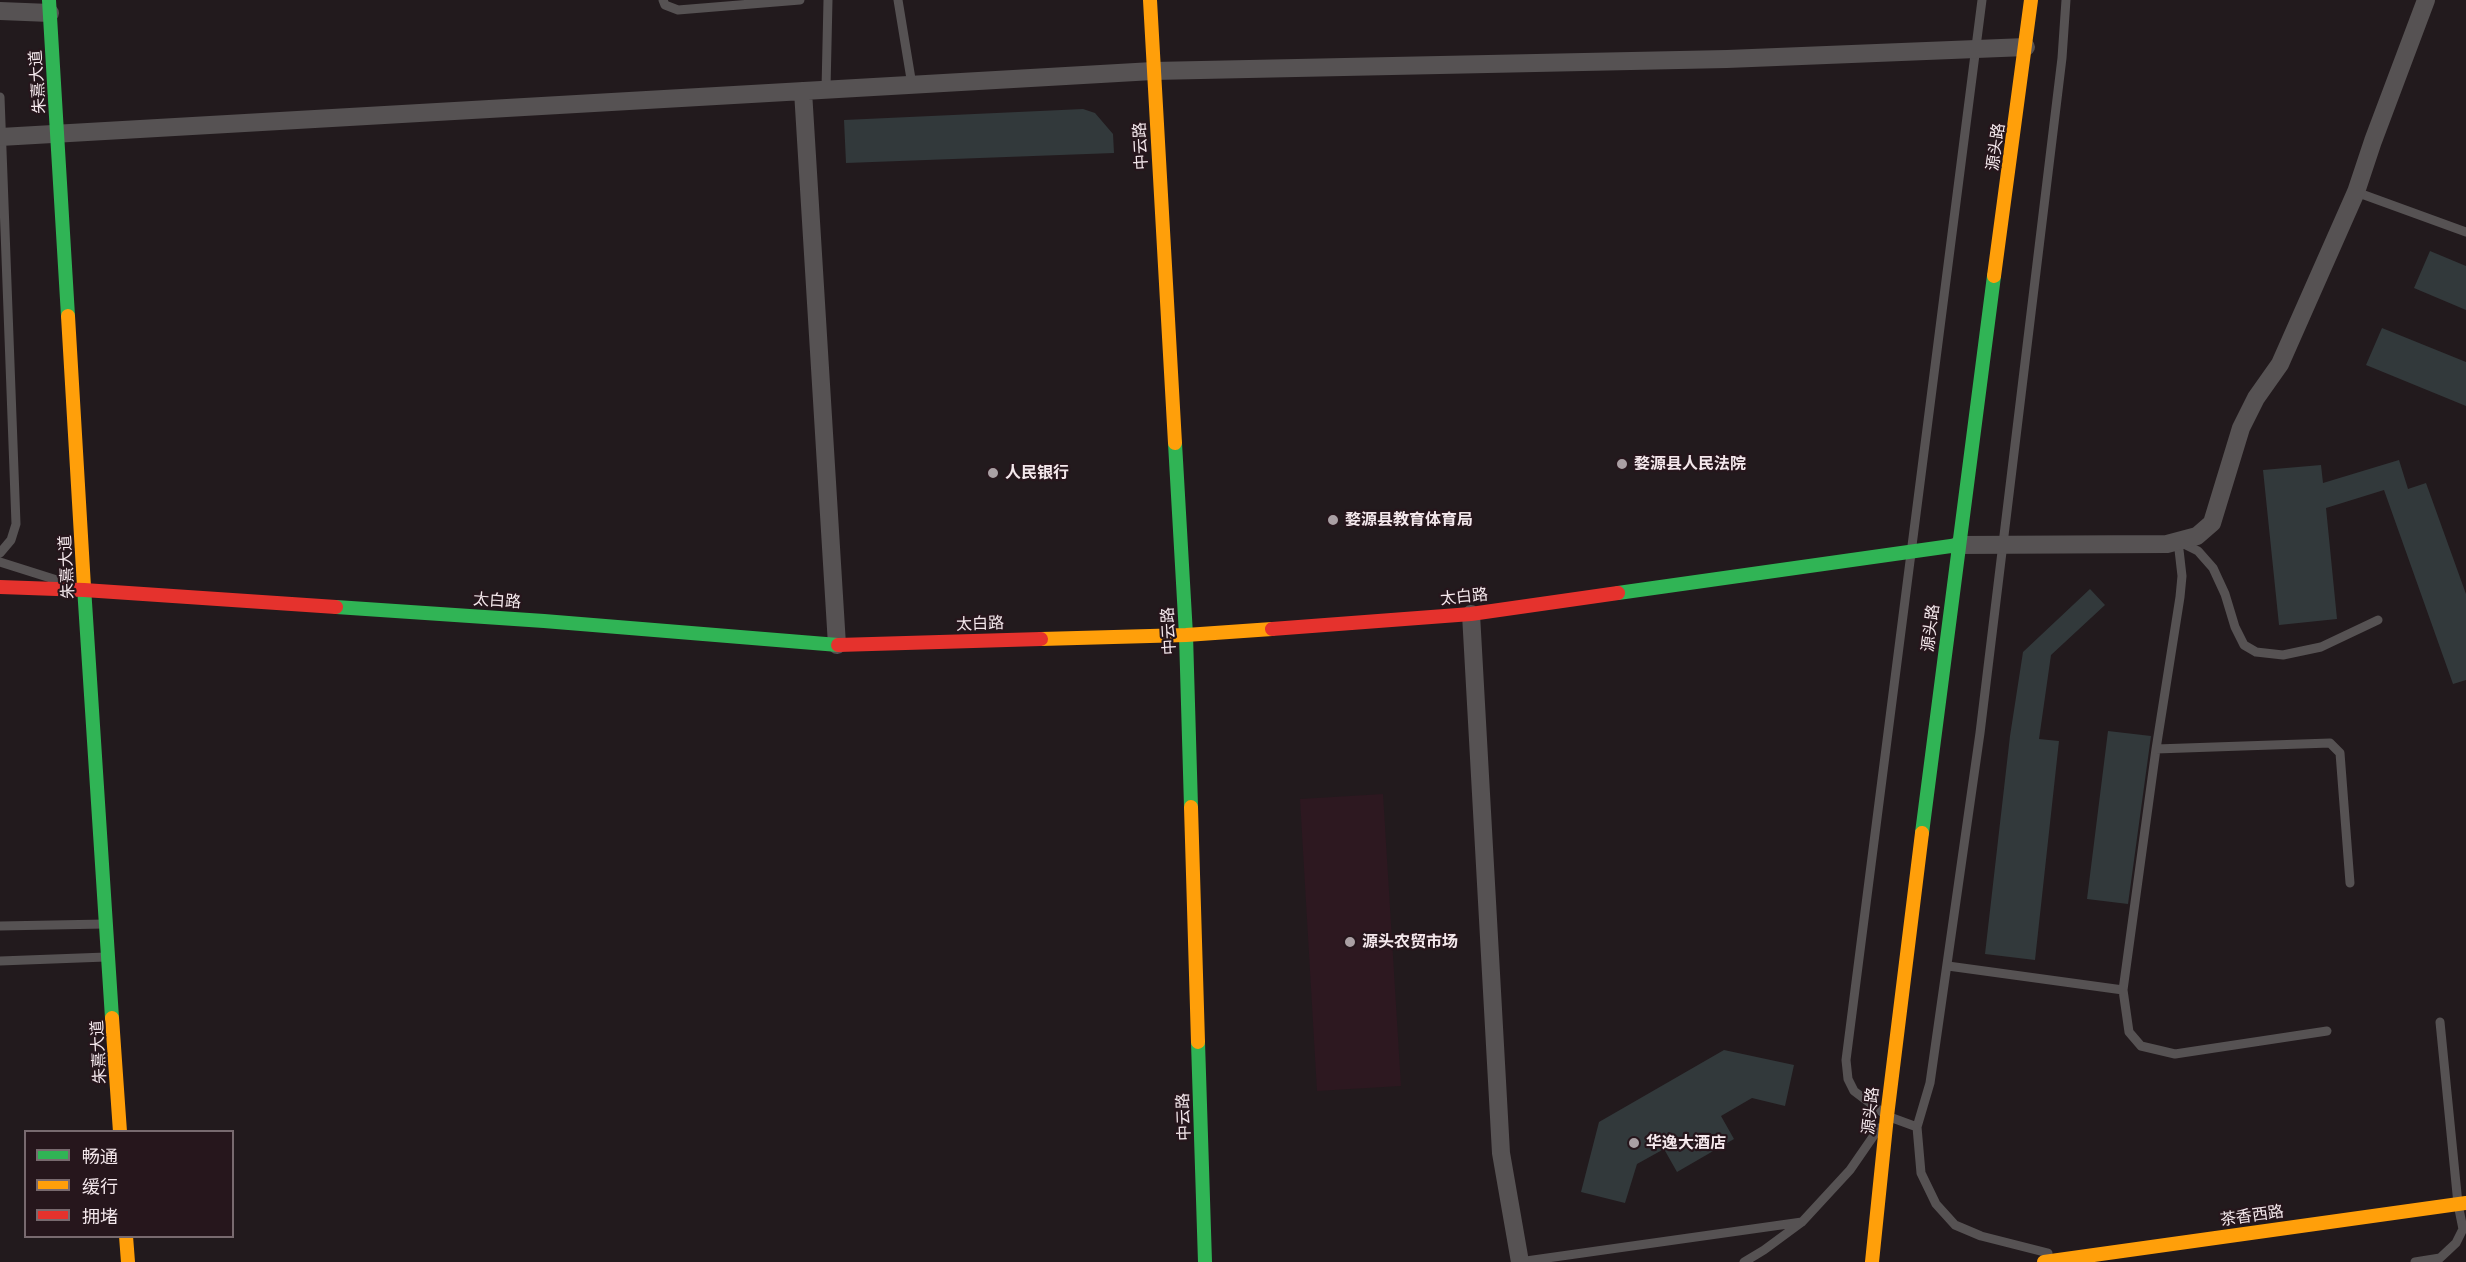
<!DOCTYPE html>
<meta charset="utf-8">
<style>
body{margin:0}
#map{position:relative;width:2466px;height:1262px;overflow:hidden;background:#221a1d;font-family:Inter,"Noto Sans SC",sans-serif}
canvas{display:block}
.legend{position:absolute;left:24px;top:1130px;width:210px;height:108px;box-sizing:border-box;background:#26161c;border:2px solid #786a6f;margin:0;padding:8px 10px;list-style:none;font-size:18px;color:#f4e8ec}
.legend li{display:flex;align-items:center;gap:12px;height:30px}
.legend b{width:30px;border:2px solid #786a6f}
</style>
<div id="map">
<canvas width="2466" height="1262"></canvas>
<ul class="legend">
<li><b style="height:8px;background:#30b455"></b>畅通</li>
<li><b style="height:8px;background:#ff9f0a"></b>缓行</li>
<li><b style="height:8px;background:#e5322d"></b>拥堵</li>
</ul>
</div>
<script>
const context = document.querySelector('canvas').getContext('2d');
context.lineJoin = 'round';
function fill(path, color) { context.fillStyle = color; context.fill(path, 'evenodd'); }
const poly = rows => new Path2D(rows.map(r => 'M' + r).join(''));
function stroke(path, color, width, dash) { context.strokeStyle = color; context.lineWidth = width; context.lineCap = dash ? 'butt' : 'round'; context.setLineDash(dash || []); context.stroke(path); }
function write(font, color, halo, rows, align = 'center') {
  context.font = font + ' Inter,"Noto Sans SC",sans-serif'; context.lineWidth = 4.5; context.setLineDash([]); context.textBaseline = 'middle'; context.strokeStyle = halo; context.fillStyle = color; for (const [text, x, y, turn = 0] of rows) {
    context.save(); context.translate(x, y); context.rotate((+turn || 0) * Math.PI / 180); context.textAlign = isNaN(turn) ? turn : align; if (halo) context.strokeText(text, 0, 0); context.fillText(text, 0, 0); context.restore();
  }
}
const built = poly([
 [1383,794,1401,1086,1317,1091,1300,799]
]);
const building = poly([
 [1083,109,1095,113,1113,134,1114,153,846,163,844,120],
 [2430,251,2466,266,2466,310,2414,288],
 [2382,328,2466,362,2466,406,2366,365],
 [2399,460,2408,489,2426,483,2466,594,2466,680,2453,684,2384,490,2326,508,2337,619,2279,625,2263,470,2321,465,2323,483],
 [2090,589,2105,605,2051,655,2039,739,2059,741,2035,960,1985,954,2010,736,2023,652],
 [2108,731,2151,736,2128,904,2087,899],
 [1724,1050,1794,1065,1785,1106,1752,1098,1721,1116,1734,1139,1677,1172,1664,1149,1637,1164,1625,1203,1581,1192,1599,1122]
]);
const lane = poly([
 [663,0,665,5,678,10,800,0],
 [898,0,912,85],
 [1982,0,1846,1060,1848,1079,1854,1091,1887,1116,1917,1127,1921,1173,1936,1204,1955,1225,1981,1236,2048,1253],
 [826,89,828,0],
 [0,97,16,524,11,540,0,553],
 [2356,192,2466,232],
 [2180,542,2198,551,2213,568,2225,594,2235,627,2244,645,2256,652,2283,655,2321,647,2378,620],
 [0,562,60,581],
 [2156,749,2330,743,2340,753,2350,883],
 [0,926,105,924],
 [0,961,106,957],
 [1948,966,2123,990,2129,1032,2141,1046,2175,1054,2327,1031],
 [2123,990,2156,749,2180,597,2182,576,2178,541],
 [1917,1127,1930,1083,1980,733,2062,58,2066,0],
 [1519,1262,1802,1222],
 [1744,1262,1764,1250,1802,1222,1850,1170,1879,1128],
 [2415,1262,2440,1258,2456,1243,2463,1229,2458,1204,2440,1022]
]);
const street = poly([
 [0,11,50,13],
 [803,91,837,645],
 [0,137,1153,71,1727,59,2026,47],
 [1958,545,2167,544,2197,536,2212,523,2241,428,2256,398,2280,364,2356,192,2373,141,2426,0],
 [1471,614,1501,1153,1520,1262]
]);
const fast = poly([
 [49,0,68,316],
 [1175,443,1186,635,1191,807],
 [84,587,112,1018],
 [1618,593,1958,545],
 [336,607,544,621,838,645],
 [1922,833,1994,276],
 [1198,1042,1205,1262]
]);
const slow = poly([
 [1150,0,1175,443],
 [1994,276,2031,0],
 [68,316,84,587],
 [1041,639,1186,635,1272,629],
 [1191,807,1198,1042],
 [112,1018,120,1132],
 [126,1236,128,1262],
 [1872,1262,1887,1116,1922,833],
 [2044,1262,2466,1203]
]);
const jam = poly([
 [0,587,84,590,336,607],
 [1272,629,1471,614,1618,593],
 [838,645,1041,639]
]);
const markers = [
 [1622,464,6,"#aaa0a4"],
 [993,473,6,"#aaa0a4"],
 [1333,520,6,"#aaa0a4"],
 [1350,942,6,"#aaa0a4"],
 [1634,1143,6,"#aaa0a4"]
];
const streetNames = [
 ["朱熹大道",38,82,-94],
 ["中云路",1141,146,-93],
 ["源头路",1996,147,-82],
 ["朱熹大道",67,567,-93],
 ["太白路",1464,597,-6],
 ["太白路",497,601,4],
 ["太白路",980,624,-2],
 ["源头路",1931,628,-83],
 ["中云路",1169,631,-93],
 ["朱熹大道",99,1052,-93],
 ["源头路",1871,1111,-84],
 ["中云路",1184,1117,-92],
 ["茶香西路",2252,1216,-8]
];
const poiNames = [
 ["婺源县人民法院",1634,464],
 ["人民银行",1005,473],
 ["婺源县教育体育局",1345,520],
 ["源头农贸市场",1362,942],
 ["华逸大酒店",1646,1143]
];
fill(built, '#2d1820');
fill(building, '#32393b');
stroke(lane, '#565253', 9);
stroke(street, '#565253', 18);
stroke(fast, '#30b455', 14);
stroke(slow, '#ff9f0a', 14);
stroke(jam, '#e5322d', 14);
for (const [x, y, r, color] of markers) { const dot = new Path2D(); dot.arc(x, y, r, 0, 2 * Math.PI); context.fillStyle = color; context.fill(dot); stroke(dot, '#26161c', 2); }
write('16px', '#f4e8ec', '#26161c', streetNames);
write('bold 16px', '#f4e8ec', '#26161c', poiNames, 'left');
</script>
